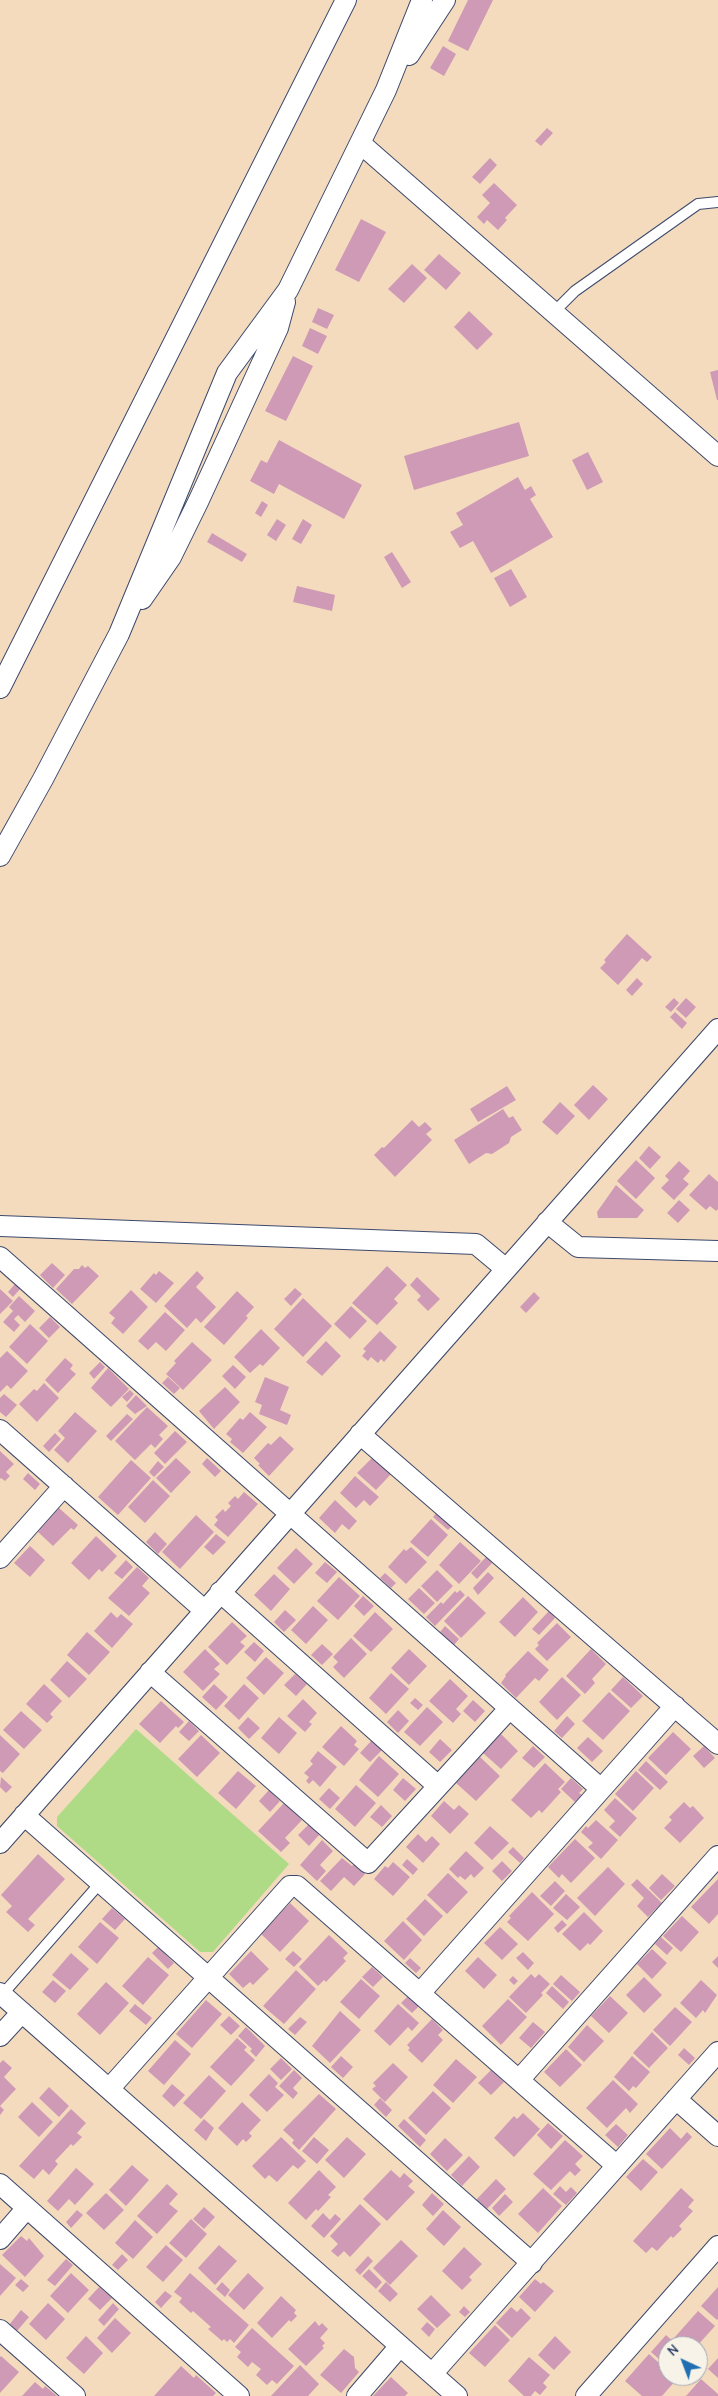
<!DOCTYPE html>
<style>
body{margin:0}
#map{position:relative;width:718px;height:2396px;overflow:hidden;background:#f4dbbe;font-family:"Comic Neue",sans-serif}
canvas{display:block}
.north{position:absolute;left:658px;top:2336px;width:50px;height:50px;box-sizing:border-box;background:#f7f3e8;border:1px solid #9fa5b1;border-radius:50%;rotate:317deg;font-size:14px;font-weight:700;line-height:20px;text-align:center;color:#1b2f5e}
.north::after{content:'';display:block;margin:auto;width:18px;height:22px;background:#1f6fb2;clip-path:polygon(50% 0,100% 100%,50% 72%,0 100%)}
</style>
<div id="map">
<canvas width="718" height="2396"></canvas>
<div class="north">N</div>
</div>
<script>
const context = document.querySelector('canvas').getContext('2d');
context.lineJoin = 'round';
function fill(path, color) { context.fillStyle = color; context.fill(path, 'evenodd'); }
const poly = rows => new Path2D(rows.map(r => 'M' + r).join(''));
function stroke(path, color, width, dash) { context.strokeStyle = color; context.lineWidth = width; context.lineCap = dash ? 'butt' : 'round'; context.setLineDash(dash || []); context.stroke(path); }
const green = poly([
 [136,1729,289,1864,213,1952,200,1952,57,1826,57,1817]
]);
const building = poly([
 [468,0,493,0,468,51,448,41],
 [443,46,456,54,444,76,430,68],
 [547,128,553,133,541,146,535,141],
 [490,158,497,165,480,184,472,177],
 [494,183,517,205,505,218,507,220,498,230,487,220,484,224,477,217,490,203,482,195],
 [361,219,386,232,359,282,335,270],
 [439,254,461,273,446,290,424,270],
 [412,264,427,278,404,303,388,289],
 [318,308,334,315,327,329,312,322],
 [469,311,493,334,477,350,454,327],
 [310,328,327,336,318,354,302,346],
 [293,356,313,366,286,421,265,411],
 [718,370,718,400,717,400,710,372],
 [519,422,529,456,414,490,404,456],
 [279,440,362,485,344,519,279,484,274,494,250,481,261,460,267,463],
 [588,452,603,482,587,490,572,460],
 [518,477,525,490,531,486,536,495,530,499,553,537,491,573,473,541,460,548,450,532,463,525,456,513],
 [262,501,268,505,261,517,255,513],
 [277,519,286,525,276,541,267,535],
 [303,519,312,525,301,544,292,539],
 [212,533,247,554,242,562,207,542],
 [392,552,411,582,402,588,384,557],
 [511,569,527,597,510,607,494,578],
 [297,586,335,595,332,611,293,602],
 [627,934,652,957,647,962,642,958,618,985,600,968,606,962,604,960],
 [637,978,643,984,632,996,626,990],
 [674,998,679,1003,671,1012,665,1007],
 [686,998,696,1007,686,1018,676,1009],
 [675,1012,687,1023,682,1029,670,1017],
 [593,1085,608,1099,589,1120,574,1105],
 [507,1086,516,1100,478,1122,470,1109],
 [560,1102,575,1116,557,1135,542,1122],
 [503,1109,509,1118,513,1116,522,1130,511,1137,509,1143,492,1154,486,1153,469,1164,454,1140],
 [412,1120,419,1127,425,1122,432,1129,426,1134,432,1140,395,1177,374,1155,382,1147,384,1148],
 [649,1146,661,1157,650,1169,639,1158],
 [636,1160,655,1178,636,1199,617,1181],
 [679,1161,690,1171,683,1179,689,1184,674,1200,661,1188,669,1180,665,1176],
 [709,1174,718,1182,718,1209,716,1211,710,1206,706,1210,689,1195],
 [616,1185,644,1210,637,1218,598,1218,597,1212],
 [679,1200,690,1210,678,1223,667,1213],
 [52,1263,65,1275,53,1288,40,1275],
 [82,1265,85,1268,88,1266,99,1276,72,1304,56,1289,74,1269,79,1269],
 [387,1266,407,1285,394,1299,398,1303,377,1325,352,1303],
 [159,1271,174,1283,156,1303,140,1289,154,1273,156,1275],
 [197,1271,204,1278,196,1287,216,1307,201,1323,196,1318,187,1328,164,1306],
 [417,1277,440,1299,428,1311,417,1300,421,1296,410,1285],
 [15,1284,20,1289,13,1297,8,1292],
 [295,1288,302,1294,291,1306,284,1299],
 [0,1289,13,1301,0,1314],
 [131,1290,148,1307,123,1334,111,1323,115,1318,109,1313],
 [237,1291,254,1307,246,1316,248,1318,224,1345,204,1327],
 [534,1292,540,1298,526,1313,520,1307],
 [19,1296,35,1311,25,1322,18,1315,14,1319,20,1325,14,1332,3,1322,13,1311,9,1307],
 [303,1298,332,1326,303,1357,274,1329],
 [351,1306,367,1321,350,1339,334,1324],
 [165,1312,185,1330,166,1351,156,1342,148,1350,138,1341],
 [50,1317,60,1327,49,1338,39,1328],
 [30,1324,48,1341,27,1364,9,1347],
 [261,1329,280,1348,263,1366,260,1364,250,1373,234,1357],
 [380,1331,397,1347,384,1362,381,1359,378,1363,371,1357,368,1361,362,1356,366,1351,363,1349],
 [326,1341,341,1356,322,1376,306,1362],
 [192,1342,212,1360,183,1390,166,1374,176,1363,174,1361],
 [7,1351,28,1371,11,1389,7,1385,0,1392,0,1358],
 [65,1358,73,1365,70,1369,76,1374,58,1393,45,1380],
 [100,1362,105,1367,94,1379,89,1373],
 [233,1365,246,1377,235,1389,222,1376],
 [108,1368,129,1389,111,1407,91,1388],
 [168,1377,180,1388,174,1394,162,1383],
 [265,1377,289,1387,280,1410,291,1415,287,1425,259,1414,262,1405,255,1402],
 [44,1383,59,1398,37,1422,19,1404,34,1389,37,1391],
 [225,1387,240,1402,214,1429,199,1411],
 [130,1390,134,1394,127,1402,122,1397],
 [4,1394,17,1405,6,1417,0,1412,0,1398],
 [136,1395,147,1406,135,1414,126,1406],
 [147,1407,168,1426,159,1435,163,1439,155,1448,151,1444,135,1460,115,1441],
 [75,1412,97,1431,68,1463,54,1450,65,1438,58,1431],
 [250,1412,267,1427,243,1453,230,1442,232,1439,226,1434,240,1418,243,1420],
 [127,1414,133,1419,111,1441,106,1436],
 [175,1431,187,1442,165,1464,154,1453],
 [55,1433,61,1439,49,1452,43,1446],
 [280,1436,294,1449,269,1476,258,1465,260,1464,254,1458,268,1443,271,1445],
 [0,1451,14,1464,6,1472,10,1476,5,1481,1,1478,0,1479],
 [374,1456,392,1473,376,1490,357,1473],
 [176,1458,191,1472,171,1493,156,1478],
 [207,1458,221,1471,215,1477,202,1464],
 [131,1460,151,1478,118,1515,98,1497],
 [158,1461,164,1467,154,1477,149,1472],
 [28,1473,40,1484,35,1490,23,1479],
 [355,1476,379,1497,370,1506,364,1500,356,1508,340,1493],
 [153,1480,170,1496,145,1523,128,1507],
 [244,1492,258,1504,228,1537,214,1525,218,1520,215,1517,223,1509,225,1512,231,1506,228,1503,235,1496,238,1499],
 [335,1500,357,1521,349,1530,342,1524,335,1533,319,1518],
 [59,1508,78,1525,74,1530,71,1528,53,1546,38,1532],
 [437,1512,452,1526,448,1530,433,1517],
 [196,1515,214,1532,180,1569,162,1552],
 [431,1519,448,1535,428,1557,410,1542],
 [155,1532,167,1544,158,1554,146,1542],
 [216,1534,226,1542,213,1555,204,1547],
 [96,1536,117,1556,102,1572,99,1569,89,1580,71,1563],
 [460,1542,481,1561,459,1584,439,1565],
 [30,1546,45,1560,30,1577,14,1563],
 [411,1547,427,1562,406,1584,388,1567,404,1549,406,1551],
 [296,1548,313,1564,294,1584,277,1568],
 [488,1555,494,1561,477,1579,471,1573],
 [126,1560,133,1567,122,1579,114,1573],
 [325,1562,337,1572,327,1583,315,1573],
 [137,1567,149,1578,142,1586,150,1593,129,1616,108,1598],
 [437,1570,453,1586,437,1602,421,1586],
 [488,1572,494,1578,478,1595,473,1588],
 [385,1573,396,1583,391,1588,380,1578],
 [274,1574,290,1589,271,1611,254,1595],
 [339,1577,360,1596,338,1620,317,1601],
 [419,1588,435,1603,424,1614,408,1599],
 [460,1590,465,1595,435,1626,426,1617,441,1602,443,1604,455,1591,457,1593],
 [363,1596,374,1606,364,1616,354,1606],
 [468,1596,486,1613,461,1638,444,1621],
 [523,1597,538,1612,515,1637,499,1622],
 [313,1606,328,1620,306,1644,291,1630],
 [285,1610,296,1620,284,1632,274,1622],
 [549,1611,555,1618,539,1635,532,1629],
 [111,1612,117,1618,121,1614,133,1624,112,1648,94,1631],
 [375,1612,393,1629,371,1652,353,1636],
 [232,1622,247,1636,240,1642,245,1646,227,1665,208,1647],
 [557,1623,571,1637,547,1661,535,1649,539,1645,537,1643],
 [445,1626,459,1639,454,1645,440,1632],
 [87,1632,110,1652,89,1675,67,1655],
 [351,1638,367,1654,344,1678,333,1667,338,1662,333,1657],
 [254,1642,264,1651,255,1662,244,1652],
 [322,1644,333,1654,322,1665,311,1655],
 [205,1649,220,1664,214,1669,220,1674,203,1691,183,1672],
 [409,1649,427,1666,409,1685,391,1668],
 [591,1649,606,1664,592,1679,595,1683,585,1694,566,1676],
 [528,1651,549,1670,539,1681,535,1678,516,1698,501,1683,506,1676,505,1675],
 [266,1657,284,1673,264,1695,246,1678],
 [67,1661,87,1679,69,1698,50,1680],
 [391,1673,409,1689,386,1714,369,1698],
 [295,1674,307,1684,296,1696,284,1685],
 [562,1677,581,1695,557,1720,539,1702],
 [623,1677,643,1696,631,1708,611,1690],
 [450,1679,468,1696,456,1709,461,1714,453,1723,429,1701],
 [44,1684,62,1701,50,1714,53,1717,47,1723,26,1704],
 [214,1684,228,1697,216,1710,202,1697],
 [244,1684,259,1698,239,1720,224,1706],
 [609,1692,630,1711,603,1740,582,1721],
 [415,1698,423,1705,418,1710,410,1703],
 [303,1699,317,1713,309,1722,312,1724,305,1732,287,1716],
 [473,1700,485,1711,475,1722,463,1711],
 [161,1701,184,1722,178,1728,176,1726,160,1743,139,1724],
 [427,1707,443,1722,420,1746,404,1732],
 [398,1710,409,1721,398,1733,387,1722],
 [21,1711,42,1730,24,1749,3,1730],
 [567,1716,575,1724,562,1738,554,1731],
 [248,1717,260,1728,249,1739,238,1728],
 [279,1717,297,1733,279,1754,261,1738],
 [189,1721,199,1731,189,1741,179,1732],
 [341,1726,357,1741,354,1745,359,1749,344,1766,322,1747],
 [673,1732,691,1749,666,1775,648,1758],
 [501,1734,518,1751,501,1769,483,1753],
 [0,1735,20,1754,3,1773,0,1771],
 [201,1735,220,1753,197,1777,178,1759],
 [588,1737,603,1751,592,1762,577,1748],
 [440,1739,452,1750,440,1762,429,1752],
 [372,1740,382,1750,370,1762,360,1753],
 [533,1746,545,1757,534,1768,522,1758],
 [704,1746,715,1758,704,1768,693,1756],
 [318,1751,337,1767,320,1787,313,1780,309,1784,306,1781,309,1777,304,1773,313,1764,310,1761],
 [379,1756,399,1774,378,1797,359,1780],
 [480,1757,500,1776,476,1801,456,1783],
 [646,1761,668,1782,660,1790,638,1770],
 [545,1763,565,1782,558,1789,561,1792,542,1813,539,1810,531,1818,511,1800],
 [238,1771,256,1786,236,1809,218,1793],
 [636,1771,654,1788,633,1811,615,1794],
 [1,1777,12,1787,6,1793,0,1787],
 [403,1778,416,1789,405,1801,393,1790],
 [571,1778,583,1789,579,1793,582,1795,575,1802,561,1789],
 [356,1785,376,1803,355,1827,335,1809],
 [329,1788,340,1798,330,1809,319,1799],
 [269,1790,280,1801,270,1812,259,1801],
 [615,1798,637,1818,620,1837,609,1827,615,1821,604,1810],
 [444,1801,454,1810,459,1805,469,1814,450,1834,431,1816],
 [684,1802,690,1808,693,1806,704,1818,680,1843,664,1828,672,1820,669,1817],
 [284,1803,302,1820,285,1838,290,1843,281,1852,258,1831],
 [381,1805,392,1816,382,1827,370,1817],
 [596,1820,618,1840,601,1859,588,1847,593,1843,581,1832,586,1826,588,1828],
 [309,1824,320,1834,309,1846,298,1835],
 [490,1826,509,1843,492,1860,474,1843],
 [418,1834,426,1842,432,1836,440,1844,423,1863,406,1847],
 [575,1839,595,1858,571,1883,562,1874,559,1878,548,1867],
 [322,1840,333,1851,320,1865,326,1871,317,1881,300,1865],
 [513,1847,524,1858,520,1863,508,1852],
 [466,1851,484,1868,474,1878,471,1874,465,1880,460,1876,458,1878,449,1869],
 [38,1854,65,1879,28,1919,35,1925,28,1932,6,1912,12,1906,1,1895],
 [342,1858,352,1866,354,1864,365,1874,354,1886,344,1877,331,1891,320,1881],
 [407,1859,418,1869,413,1875,402,1865],
 [502,1861,512,1871,502,1881,492,1871],
 [393,1862,410,1877,393,1896,374,1879,385,1866,388,1868],
 [608,1867,625,1884,595,1916,577,1898],
 [448,1873,468,1892,447,1914,427,1895],
 [662,1874,675,1886,661,1900,649,1888],
 [637,1879,662,1903,648,1917,637,1906,644,1898,631,1885],
 [718,1879,718,1914,709,1924,691,1907],
 [555,1881,565,1891,551,1906,540,1896],
 [532,1892,554,1914,528,1941,507,1922,511,1918,509,1916],
 [566,1894,580,1907,567,1920,553,1908],
 [425,1899,443,1916,424,1936,406,1919],
 [290,1903,309,1921,280,1952,261,1934],
 [112,1908,125,1919,115,1930,102,1919],
 [584,1912,603,1931,590,1945,588,1943,580,1951,562,1934],
 [682,1916,699,1932,681,1952,663,1936],
 [562,1920,567,1925,558,1933,554,1928],
 [403,1921,422,1940,404,1960,384,1941],
 [100,1922,119,1938,97,1964,78,1947],
 [500,1927,518,1944,502,1960,484,1943],
 [329,1935,348,1953,343,1958,346,1961,326,1982,324,1980,318,1986,299,1967],
 [661,1937,673,1948,667,1955,655,1944],
 [158,1947,174,1963,168,1969,152,1953],
 [652,1949,667,1963,652,1979,637,1964],
 [251,1951,269,1969,253,1985,250,1982,243,1988,229,1974],
 [293,1951,302,1959,294,1967,285,1959],
 [523,1952,534,1963,528,1970,516,1958],
 [71,1953,89,1969,70,1990,52,1975],
 [718,1956,718,1968,712,1962],
 [148,1957,169,1975,143,2005,122,1986],
 [478,1957,497,1975,484,1989,465,1971],
 [410,1958,421,1968,416,1973,405,1963],
 [372,1967,383,1977,373,1987,362,1977],
 [296,1970,316,1989,284,2024,263,2006],
 [531,1974,535,1978,539,1974,550,1984,541,1993,543,1995,526,2013,509,1997],
 [561,1975,580,1992,572,2001,553,1984],
 [513,1976,518,1981,514,1985,509,1980],
 [644,1977,662,1995,644,2013,626,1995],
 [361,1979,380,1996,359,2019,340,2002],
 [53,1980,66,1991,55,2003,42,1992],
 [701,1980,717,1995,705,2013,703,2010,696,2018,680,2003],
 [106,1982,129,2003,100,2035,77,2014],
 [552,1986,569,2002,563,2009,546,1993],
 [408,1996,419,2006,412,2013,401,2003],
 [610,1996,628,2013,609,2033,591,2016],
 [508,1999,527,2017,501,2045,482,2026],
 [206,2000,222,2014,192,2048,176,2034],
 [135,2004,152,2018,146,2025,129,2011],
 [398,2004,419,2023,412,2031,408,2027,390,2046,374,2031],
 [675,2007,692,2022,670,2046,653,2030],
 [340,2011,361,2030,330,2063,312,2046],
 [229,2016,240,2026,231,2035,220,2025],
 [300,2017,307,2022,295,2035,288,2029],
 [432,2019,443,2030,438,2035,443,2040,422,2063,408,2050,410,2048,407,2045],
 [533,2022,545,2032,531,2048,519,2038],
 [587,2025,604,2041,584,2062,568,2047],
 [246,2027,265,2046,256,2057,250,2051,252,2049,238,2036],
 [652,2032,668,2048,649,2068,633,2053],
 [237,2038,247,2047,244,2050,255,2060,231,2086,210,2067],
 [175,2040,191,2054,164,2085,148,2071],
 [684,2048,695,2058,689,2065,678,2055],
 [566,2049,582,2065,560,2087,544,2072],
 [341,2056,353,2067,343,2078,331,2067],
 [632,2056,650,2072,636,2088,633,2086,629,2091,614,2077],
 [281,2058,292,2069,281,2080,270,2069],
 [456,2059,477,2077,453,2103,433,2085],
 [3,2060,12,2068,4,2077,16,2089,0,2106,4,2110,0,2115,0,2063],
 [393,2063,408,2077,385,2102,372,2089,376,2086,373,2083],
 [294,2070,302,2078,293,2088,298,2093,293,2099,279,2086],
 [491,2070,504,2082,491,2095,478,2083],
 [269,2074,278,2083,275,2087,284,2095,267,2112,249,2095],
 [209,2075,226,2091,201,2119,183,2103],
 [613,2080,638,2104,630,2113,626,2108,607,2128,586,2108],
 [172,2084,185,2095,174,2107,162,2096],
 [49,2087,69,2106,59,2117,39,2098],
 [433,2091,451,2108,426,2135,408,2118],
 [319,2094,336,2109,299,2150,292,2143,294,2140,283,2130],
 [380,2098,392,2110,386,2117,374,2105],
 [32,2102,53,2122,39,2137,18,2117],
 [242,2102,261,2120,249,2133,252,2136,246,2142,243,2139,237,2146,218,2128],
 [71,2109,86,2123,77,2133,82,2137,73,2146,71,2144,55,2161,58,2164,49,2175,43,2169,34,2179,19,2166],
 [523,2113,540,2129,514,2157,494,2138,514,2116,517,2119],
 [204,2119,214,2128,206,2141,194,2130],
 [404,2119,426,2140,420,2147,398,2126],
 [548,2123,563,2136,551,2149,537,2135],
 [616,2124,628,2135,618,2147,605,2135],
 [670,2128,681,2139,687,2132,692,2137,662,2169,646,2154],
 [281,2137,306,2161,298,2169,293,2165,277,2182,269,2175,265,2179,252,2166],
 [314,2137,329,2150,317,2164,302,2151],
 [347,2137,366,2154,344,2178,325,2160],
 [445,2138,463,2155,447,2171,430,2154],
 [565,2140,583,2156,575,2164,581,2170,575,2176,570,2171,551,2190,533,2174],
 [469,2156,480,2167,462,2186,451,2175],
 [643,2159,658,2172,641,2191,626,2177],
 [132,2165,149,2180,126,2206,109,2190],
 [76,2168,94,2184,75,2205,69,2199,58,2211,47,2201],
 [319,2170,336,2187,328,2195,331,2197,318,2211,316,2209,306,2220,288,2203],
 [391,2170,400,2178,404,2173,413,2181,408,2186,415,2192,387,2221,363,2199],
 [496,2179,506,2189,486,2210,476,2200],
 [167,2184,178,2194,169,2204,178,2211,157,2234,137,2216],
 [560,2186,566,2192,571,2187,577,2193,566,2205,553,2194],
 [543,2188,562,2206,538,2233,518,2214],
 [681,2188,694,2200,688,2207,693,2211,679,2226,682,2229,673,2238,671,2236,657,2251,652,2247,646,2253,633,2241],
 [106,2193,124,2210,104,2230,86,2213],
 [432,2193,444,2204,433,2216,422,2205],
 [505,2194,513,2202,499,2216,492,2208],
 [360,2204,381,2224,350,2257,344,2251,338,2257,331,2251,338,2244,330,2236],
 [204,2207,215,2217,204,2229,193,2219],
 [77,2210,83,2215,71,2228,66,2222],
 [443,2210,461,2227,444,2246,426,2229],
 [323,2213,330,2220,335,2214,341,2219,324,2238,311,2226],
 [191,2219,207,2234,186,2258,169,2243],
 [135,2220,153,2237,133,2259,115,2243],
 [21,2236,27,2241,29,2238,44,2256,25,2277,2,2255],
 [401,2240,418,2256,390,2285,373,2268],
 [166,2245,183,2260,163,2282,146,2267],
 [219,2245,237,2261,215,2285,198,2268],
 [464,2247,482,2264,469,2277,472,2280,462,2290,442,2271],
 [122,2254,128,2260,118,2270,112,2265],
 [368,2256,373,2261,360,2275,355,2270],
 [66,2259,73,2265,55,2286,47,2280],
 [0,2264,16,2278,0,2296],
 [369,2269,382,2282,376,2289,362,2276],
 [71,2273,89,2290,68,2313,50,2296],
 [190,2273,249,2325,234,2343,230,2339,227,2342,224,2339,222,2341,208,2329,211,2327,193,2311,191,2313,179,2302,182,2298,174,2292],
 [248,2273,264,2288,244,2310,228,2295],
 [21,2279,29,2286,23,2292,15,2285],
 [535,2279,541,2284,543,2282,554,2291,535,2312,519,2297],
 [222,2282,230,2290,225,2297,216,2289],
 [386,2282,398,2294,390,2302,378,2291],
 [99,2287,112,2298,100,2310,88,2299],
 [718,2287,718,2319,717,2320,701,2306],
 [165,2291,172,2296,161,2308,155,2302],
 [431,2295,451,2315,437,2328,417,2309],
 [281,2296,296,2310,294,2313,297,2316,291,2322,289,2320,272,2338,257,2323],
 [48,2303,65,2319,46,2340,29,2324],
 [113,2303,119,2309,104,2326,98,2320],
 [464,2306,470,2312,465,2317,459,2312],
 [511,2307,517,2312,521,2308,531,2318,512,2338,496,2323],
 [21,2310,29,2317,17,2331,9,2325],
 [698,2311,715,2326,697,2346,683,2346,674,2338],
 [115,2318,131,2333,112,2353,97,2338],
 [315,2321,319,2326,322,2323,328,2329,320,2338,325,2343,322,2346,324,2348,306,2366,288,2349],
 [427,2322,435,2329,429,2337,421,2329],
 [495,2325,510,2340,485,2367,469,2353],
 [252,2328,294,2366,277,2384,272,2380,267,2385,256,2375,261,2369,252,2362,248,2367,237,2357,241,2352,235,2347],
 [666,2335,678,2346,668,2346,668,2367,651,2352],
 [86,2336,103,2353,84,2374,66,2358],
 [555,2336,571,2352,554,2370,538,2355],
 [344,2349,354,2357,355,2368,359,2372,341,2393,320,2375],
 [649,2354,668,2371,668,2376,674,2376,677,2379,662,2396,642,2396,625,2381],
 [1,2356,19,2372,0,2393,0,2357],
 [529,2357,550,2375,543,2383,547,2387,540,2395,535,2391,531,2396,524,2396,508,2381],
 [718,2358,718,2378,708,2369],
 [300,2365,319,2384,308,2396,271,2396],
 [181,2366,194,2378,196,2375,216,2393,213,2396,154,2396],
 [391,2377,408,2393,405,2396,373,2396],
 [701,2379,718,2394,718,2396,686,2396],
 [35,2382,43,2389,45,2386,57,2396,22,2396]
]);
const service = poly([
 [554,312,575,291,698,204,718,202],
 [2,1995,101,1882]
]);
const minor = poly([
 [409,55,445,0],
 [360,143,718,456],
 [142,599,171,557,198,502,278,328,285,302],
 [0,688,346,0],
 [0,856,43,779,119,634,227,373,288,290,386,90,422,0],
 [547,1222,578,1247,718,1251],
 [0,1226,476,1244,506,1269],
 [0,1257,601,1789],
 [0,1430,204,1610],
 [360,1434,718,1744],
 [0,1558,64,1486],
 [220,1592,438,1786],
 [150,1672,368,1863,509,1709],
 [24,1815,532,2263],
 [0,1843,718,1029],
 [421,1992,675,1706],
 [0,1993,457,2396],
 [0,2036,22,2012],
 [519,2080,718,1856],
 [109,2089,290,1886,297,1886,617,2166],
 [676,2099,718,2136],
 [0,2184,239,2396],
 [0,2239,27,2208],
 [0,2330,75,2396],
 [432,2374,718,2052],
 [357,2396,400,2346],
 [586,2396,718,2246]
]);
fill(green, '#afdb87');
fill(building, '#cf9ab5');
stroke(service, '#3c496c', 12);
stroke(minor, '#3c496c', 22);
stroke(service, '#fff', 10);
stroke(minor, '#fff', 20);
</script>
